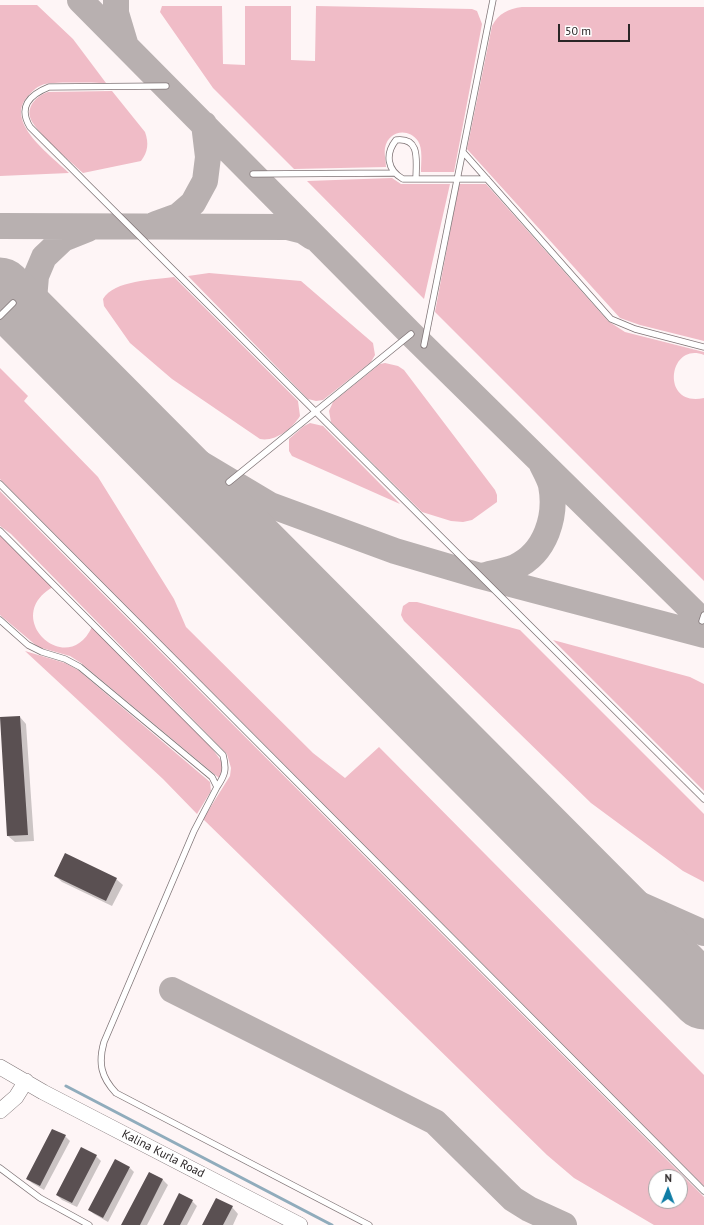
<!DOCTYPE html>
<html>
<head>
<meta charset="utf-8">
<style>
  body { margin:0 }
  #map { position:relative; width:704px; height:1225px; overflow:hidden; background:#fef5f6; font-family:"PT Sans",sans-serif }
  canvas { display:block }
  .north { position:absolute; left:648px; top:1169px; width:40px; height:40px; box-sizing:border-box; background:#fff; border:1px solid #aaa8a8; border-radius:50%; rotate:1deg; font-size:11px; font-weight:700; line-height:16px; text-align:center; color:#2a2526 }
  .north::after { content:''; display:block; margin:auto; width:14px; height:18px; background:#0e7ca5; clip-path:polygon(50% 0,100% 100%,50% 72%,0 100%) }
  .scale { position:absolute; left:558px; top:24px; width:72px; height:18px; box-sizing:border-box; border:2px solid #2a2526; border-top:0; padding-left:5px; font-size:12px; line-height:14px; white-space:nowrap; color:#2a2526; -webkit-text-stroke:3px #fff; paint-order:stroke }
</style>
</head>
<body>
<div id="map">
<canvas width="704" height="1225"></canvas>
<div class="north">N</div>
<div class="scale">50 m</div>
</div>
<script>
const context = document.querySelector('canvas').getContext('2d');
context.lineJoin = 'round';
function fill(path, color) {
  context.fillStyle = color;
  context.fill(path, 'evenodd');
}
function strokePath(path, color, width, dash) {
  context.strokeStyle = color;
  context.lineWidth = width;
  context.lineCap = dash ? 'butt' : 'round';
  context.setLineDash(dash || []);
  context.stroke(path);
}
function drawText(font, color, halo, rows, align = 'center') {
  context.font = font + ' "PT Sans",sans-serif';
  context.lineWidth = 4;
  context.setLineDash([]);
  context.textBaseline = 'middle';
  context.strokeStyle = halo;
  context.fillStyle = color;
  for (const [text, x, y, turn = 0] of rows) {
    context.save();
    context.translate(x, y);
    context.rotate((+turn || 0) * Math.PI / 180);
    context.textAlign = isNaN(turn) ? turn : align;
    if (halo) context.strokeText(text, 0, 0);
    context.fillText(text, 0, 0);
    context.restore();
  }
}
fill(new Path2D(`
  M0 5H37L73 39 106 83C94 83 50 81 42 85 36 87 32 92 28 96 3 122 52 156 69 173L0 176Z
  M162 6H222L223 64 245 65V6H291V60L315 61 316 6 472 9 477 11 482 24 454 172H421C421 162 423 149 418 141 408 127 388 131 385 148 384 154 386 161 386 167L294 169 213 88 160 12Z
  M522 7H704V341L640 325 620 318 467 149 492 26C499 13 508 9 522 7Z
  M112 91 145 132C149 143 148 152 141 161L83 173C71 162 33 130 30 117 27 105 38 95 48 92Z
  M392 178 401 184H450L424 299 307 181Z
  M459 184H486L608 321 625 332 704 352V355C668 341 660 408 704 398V581L435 312Z
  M209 273 301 281 373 343 375 355 371 362 323 400 316 401 308 399 188 276Z
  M174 277 298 401 300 416C292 429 275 442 260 439L172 379 130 343 104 306 103 299C114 280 154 280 174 277Z
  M385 363 398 366 404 370 495 490 497 495V502L472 520 463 522 451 521 422 512 331 422 329 411 333 402 380 364Z
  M0 368 28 396 24 401 98 477 174 599 186 627 313 753 345 778 379 747 704 1075V1186L0 479Z
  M310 423 323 426 400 504 292 456 289 451V439L304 426Z
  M0 491 704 1197V1225H654L574 1178 547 1155 203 819 230 776 231 768 227 754 11 534 0 526ZM656 1177H680V1201H656Z
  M0 535 53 587C0 617 67 680 92 627L211 747 222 762 223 774 219 778 81 663 70 656 38 647 0 615Z
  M409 602H417L520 630 704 814V882L683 871 591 803 404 621 401 615 403 606Z
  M553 640 690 677 704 684V791Z
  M25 651 65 663 78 670 210 782 211 791 197 814 163 779Z`), '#f0bcc7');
fill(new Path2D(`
  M20 717 26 724 34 841 15 842 8 836Z
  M55 876 116 879 123 885 112 906 62 882Z
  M65 1136 70 1141 44 1190 32 1183 27 1178Z
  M96 1156 101 1161 77 1207 62 1200 57 1195Z
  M130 1168 134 1172 108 1222 94 1214 89 1210Z
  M149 1173 163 1180 168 1185 147 1225H122Z
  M192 1201 197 1206 187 1225H164Z
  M232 1207 238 1214 233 1225H203Z`), '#0003');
strokePath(new Path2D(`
  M66 1086 332 1225`), '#90acbc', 3);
strokePath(new Path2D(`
  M80 0 411 334 704 622
  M116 0V13L125 43
  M156 224 178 216 193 203 205 181 208 157 204 124
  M0 226 287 227 303 231 312 237
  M43 332 34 299 36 276 44 257 63 239 88 229
  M107 398 198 462 270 505 395 551 480 576 704 635
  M482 576C493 573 505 571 515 567 546 553 557 516 551 485 549 478 545 471 542 465
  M589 882 704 933
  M172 990 435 1122 513 1199 529 1209 564 1225`), '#b8b0b0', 26);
strokePath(new Path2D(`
  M0 290 704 997`), '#b8b0b0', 65);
fill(new Path2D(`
  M20 716 28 835 7 836 0 717Z
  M65 853 117 878 106 901 54 876Z
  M52 1129 66 1135 40 1186 26 1179Z
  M81 1147 97 1155 72 1203 56 1195Z
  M115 1159 130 1167 103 1218 88 1210Z
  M149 1172 163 1179 140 1225H121Z
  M179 1193 193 1200 180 1225H163Z
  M216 1198 233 1206 223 1225H202Z`), '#5a5052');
const lane = new Path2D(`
  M166 86 49 87C29 95 18 107 30 127L704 799
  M463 152 611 319 635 329 704 347
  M253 174 394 173
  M416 179C416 161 421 137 396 140 385 154 387 170 403 179H487
  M0 316 13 303
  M424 345 493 0
  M229 482 411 334
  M0 484 704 1191
  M0 531 223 755C227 770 225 775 217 787
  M0 620 28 645 42 652 65 659 80 667 212 777 217 787 194 831 104 1042C98 1063 101 1077 116 1093L369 1225
  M702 621 704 615
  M0 1168 40 1198 89 1225`);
const secondary = new Path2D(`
  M0 1067 43 1092 300 1225
  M0 1111 16 1097 26 1081`);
strokePath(lane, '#7f7476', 7);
strokePath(secondary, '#7f7476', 16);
strokePath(lane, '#fff', 5.5);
strokePath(secondary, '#fff', 15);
drawText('12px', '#2a2526', '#fff', [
  ["Kalina Kurla Road",163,1154,27]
]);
</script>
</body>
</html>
